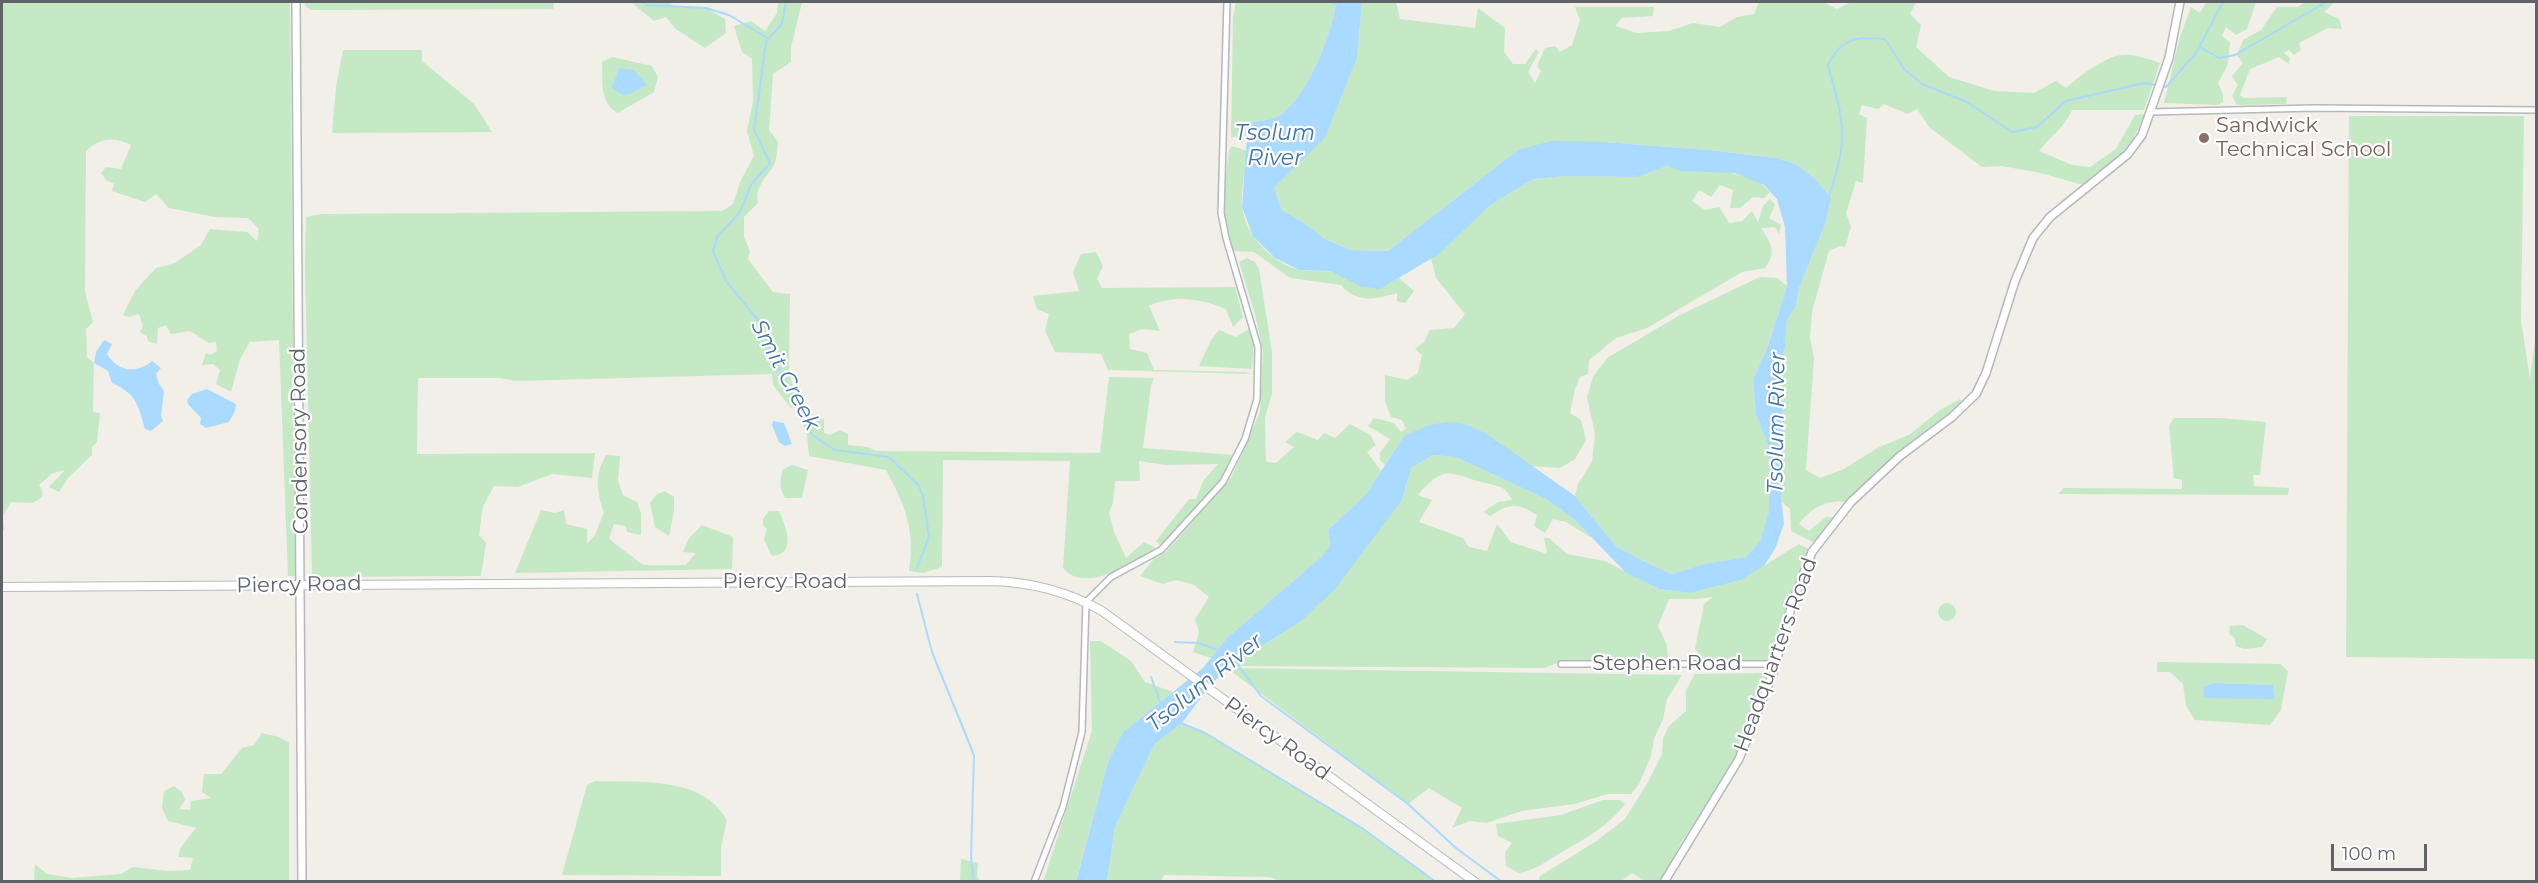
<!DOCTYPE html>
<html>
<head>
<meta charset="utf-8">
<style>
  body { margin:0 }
  #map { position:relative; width:2538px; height:883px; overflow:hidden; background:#f1efe8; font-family:Montserrat,sans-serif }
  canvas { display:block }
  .frame { position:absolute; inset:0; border:3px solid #5f6368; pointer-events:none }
  .scale { position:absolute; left:2331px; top:844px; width:96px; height:27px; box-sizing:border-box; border:3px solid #5f6368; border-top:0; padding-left:8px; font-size:18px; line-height:21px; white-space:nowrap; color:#5f6368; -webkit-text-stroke:4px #fff; paint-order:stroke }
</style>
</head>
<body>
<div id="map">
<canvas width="2538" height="883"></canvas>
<div class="frame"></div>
<div class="scale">100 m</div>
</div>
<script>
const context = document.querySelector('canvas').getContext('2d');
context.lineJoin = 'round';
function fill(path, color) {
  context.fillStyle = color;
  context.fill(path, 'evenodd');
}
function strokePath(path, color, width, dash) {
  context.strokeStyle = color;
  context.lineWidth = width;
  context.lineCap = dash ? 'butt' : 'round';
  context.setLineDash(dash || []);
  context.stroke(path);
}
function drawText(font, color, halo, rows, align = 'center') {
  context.font = font + ' Montserrat,sans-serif';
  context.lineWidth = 4.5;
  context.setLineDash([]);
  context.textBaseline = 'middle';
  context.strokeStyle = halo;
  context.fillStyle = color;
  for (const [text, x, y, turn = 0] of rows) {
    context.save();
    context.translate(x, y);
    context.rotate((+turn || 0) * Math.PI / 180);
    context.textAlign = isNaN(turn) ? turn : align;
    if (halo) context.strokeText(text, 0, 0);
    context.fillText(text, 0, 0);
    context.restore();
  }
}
fill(new Path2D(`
  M2 2H290L295 576H288L279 340 250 342 240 359 231 392 216 384 220 370 213 364 202 365 206 353 210 355 217 351 216 342 209 343 190 331 171 334 166 325 158 328 157 344 148 341 147 336 140 332 143 326 139 314 128 317 123 315 135 291 156 268 175 263 201 245 210 229 247 232 257 241 259 229 248 218 215 217 169 208 156 194 145 202 112 191 114 183 107 181 101 173 106 167 121 169 131 145C114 137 101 137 86 151L85 292 93 322 86 329 87 357 94 363 93 412 100 413 97 442 92 447V455L68 478 59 492 49 487 65 470 53 473 39 485 42 490V497L33 503 11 502 3 516 4 530 2 531Z
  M304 2H554L553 9 311 10 305 6Z
  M631 2H668L675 7 706 8 725 19 726 33 705 48 676 29 666 17 654 21Z
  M778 2H802L791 47V62L773 74 769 130 778 142C777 149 777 157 775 163 768 177 754 186 758 203L744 217V237L750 251 748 259 773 292 790 294 789 369 792 383 804 405 791 408 773 385 772 374 515 381 500 378H418L417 454 595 453 592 478 552 474 518 487 494 486 483 506 479 535 486 543 481 576 312 577 305 268 306 217 321 214 722 211 733 204 741 180 754 156 747 131 753 101 752 59 742 52 734 26 751 21 765 31 777 13Z
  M1236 2H1336C1333 33 1308 93 1283 113 1274 121 1260 121 1248 123L1247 137H1231L1233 16Z
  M1362 2H1396L1400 19 1475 28 1478 8 1505 28 1504 52 1513 64H1525L1536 49 1539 52 1528 72 1535 83 1541 71 1537 66 1545 48 1555 46 1560 52 1572 45 1580 20 1575 7H1654L1653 16 1622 18 1615 26 1637 33 1669 31 1693 23 1720 27 1737 17 1754 14 1759 2H1823L1837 9 1851 2H1916L1910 14 1921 25 1916 47 1949 77 1994 91 2034 93 2056 81 2066 88C2078 77 2106 56 2122 55 2135 54 2148 59 2160 63L2144 110H2072C2065 127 2050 137 2039 151L2072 165 2090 167 2116 149 2135 115 2145 114C2127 155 2118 159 2083 185L2041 173 2002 166 1982 167 1929 127 1917 109 1908 114 1884 104 1878 109 1862 105 1859 114 1867 118 1863 183 1856 181 1846 213 1851 227 1845 247 1840 246 1829 251 1812 312 1810 338 1814 358 1806 470 1820 478 1844 469 1879 447 1909 435 1940 410 1960 399 1962 403 1910 442 1846 502C1826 499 1811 508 1799 524L1809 531 1826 517H1833L1815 543 1791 531 1790 509 1782 502 1780 487 1783 403 1777 378 1785 347 1787 320 1796 306 1799 288 1825 224 1814 178 1796 164 1776 158 1709 150 1605 142 1518 150 1388 251 1352 250 1325 239 1303 222 1282 210 1274 188 1325 138 1357 58Z
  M2205 2H2256L2247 29 2236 35 2226 27 2222 36 2230 42 2228 64 2218 83 2223 94V102L2218 105 2164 103 2180 37 2191 7 2200 13 2206 3Z
  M2305 2H2335L2324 12 2339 19 2342 29 2328 28 2299 43 2301 50 2294 55 2289 50 2284 53 2290 58 2289 64 2279 57 2250 69 2240 95 2244 98 2287 97 2286 104 2237 105 2232 96 2238 85 2232 76 2243 63 2237 55 2243 40 2261 30 2277 7H2298Z
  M343 50H422V61L474 104 492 132 332 133 336 87Z
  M612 57 652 66 658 77 654 92 618 113C599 103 603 81 602 62Z
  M2349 116H2524L2521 320 2530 379 2536 333V659L2346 657Z
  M1232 146 1247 151C1246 168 1241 188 1242 206 1244 234 1273 264 1300 270 1311 272 1322 268 1332 272 1364 284 1364 298 1399 278L1414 291 1405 303 1397 301V293C1376 299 1357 304 1341 285L1290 278 1254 252 1233 251C1219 219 1225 185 1229 151Z
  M1667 166C1699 176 1745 163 1770 192L1764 198 1753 197 1740 208H1730L1733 190 1720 185 1711 197 1699 190 1692 201 1705 210 1719 207 1729 223 1742 221 1752 211 1758 222 1763 206 1770 199 1775 205 1769 218 1781 225 1779 234 1775 227 1761 228C1771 243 1777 252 1765 268L1742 272 1647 328 1616 338 1589 360 1588 374 1580 377 1575 389 1570 413 1581 420 1586 440 1575 459 1560 468 1531 466 1487 434 1404 436 1385 465 1380 460V453L1390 439 1368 426 1374 418 1394 423 1401 432 1406 429 1402 420 1391 417 1385 402V375L1407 380 1418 373 1422 355 1415 349 1424 342 1430 330 1454 328 1465 314 1436 278 1431 258 1489 206 1533 179 1566 176 1638 177Z
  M1096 252 1103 266 1097 279 1102 288 1235 287 1243 317 1233 327 1226 309C1203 299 1172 294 1149 306L1160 331 1142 329 1129 334 1130 349 1147 353 1154 370 1245 372 1252 374 1108 370 1101 354 1055 352 1045 331 1049 314 1037 309 1033 296 1079 291 1073 272 1081 254Z
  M1247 258 1255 262 1259 269 1272 352V394L1265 417 1266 462 1276 463 1294 447 1285 442 1297 432 1318 440 1324 433 1335 438 1350 424 1370 435 1376 445 1367 452 1381 471 1366 494 1328 530 1330 546 1321 557 1227 638 1211 658 1193 652 1199 632 1195 619 1209 597 1194 585 1176 580 1163 584 1140 576 1154 559 1166 552 1231 478 1260 412 1263 351 1255 314 1239 262Z
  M1760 277 1777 278 1787 286 1767 349 1753 379 1756 415 1769 447V511L1760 541 1746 557 1704 564 1672 574 1643 561 1616 546 1575 496 1578 484 1592 462 1595 434 1587 397 1593 377 1607 358 1680 315Z
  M1249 329 1254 342 1252 369 1199 366 1211 340 1219 330 1236 337Z
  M1109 377 1154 378 1151 386 1143 448 1234 455C1223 490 1187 520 1161 546L1156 541 1189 499H1196L1203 481 1218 464 1165 465 1139 461 1140 481H1115L1113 503 1109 512 1114 532 1126 558 1144 542 1156 548C1133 562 1086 595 1063 568L1070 461 943 460 942 567 923 573 909 571C915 529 906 507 886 470L809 456 807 435 797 412H808L824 419V433L830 435 840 430 848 434V445L868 447 876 451 1100 453Z
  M2174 418H2219L2266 422 2260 475H2253L2254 486 2289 488 2288 495 2058 494 2064 488 2182 489V480L2174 478 2169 426Z
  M606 455 620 456 618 481 623 495 637 502 641 513V535L627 532 626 526 614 524 609 539 643 565H686L696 553 683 552 689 538 702 525 733 537 732 569 515 573 541 510 555 513 564 510 566 524 587 529V544L595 535 604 512C596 492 595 474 606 455Z
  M1433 455 1456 457 1546 499 1575 520 1592 538 1566 522 1553 519 1545 533 1534 526 1537 515C1516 502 1511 503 1490 516L1483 512 1498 502 1512 500C1506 486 1498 486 1485 483 1451 475 1446 462 1418 495L1432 500 1419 522 1463 538 1469 547 1487 551 1497 524 1511 542 1547 554 1544 538H1549L1567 554 1605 561 1658 589 1691 593 1741 580 1799 544 1810 550 1790 597 1770 662H1705L1695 649 1704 604 1713 597 1697 599H1669L1658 626 1667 645 1668 659 1559 662 1545 668 1231 666 1300 622 1402 500 1411 468Z
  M792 465 808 470 802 498H785C779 487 780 480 783 469Z
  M665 491 674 497V511L669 536 655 527 650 503 657 494Z
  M769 511H779C786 527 797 554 772 556L764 540 767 529 763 525V519Z
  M1938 612a9 9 0 1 1 18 0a9 9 0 1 1-18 0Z
  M2243 625 2267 639 2262 647 2245 649 2236 646 2235 638 2229 634 2230 626Z
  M1090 641H1101L1131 661 1145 682 1173 692 1123 732 1108 762 1076 881 1043 882 1092 731Z
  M2157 662 2280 664 2288 671 2281 710 2270 725 2195 720 2186 706 2183 684 2170 672H2157ZM2215 683 2273 685 2275 698H2206L2204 686Z
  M1227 668 1682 675 1667 699 1663 719 1654 739 1651 756 1639 784 1631 794H1608L1574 804 1521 811 1487 823 1470 821 1452 828 1462 808 1429 788 1408 804Z
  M1766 673 1742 751 1681 843 1662 881H1644L1632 873 1621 881 1538 882 1540 876 1595 842 1625 819 1648 782 1662 754 1663 738 1669 726 1686 711V690L1695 674Z
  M1182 723 1207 734 1362 828 1436 881 1282 882 1270 877 1164 875 1161 881 1107 882 1115 827 1154 745Z
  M262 733 279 737 289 743V881H34L35 864 47 874 72 878 121 874 133 867 167 871 190 870 193 858 178 857 181 847 196 828 168 821 162 808 164 791 174 786 182 792 185 800 179 809 190 810 191 801 211 798 202 792 204 774H221L242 748 254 745Z
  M595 781C641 783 701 775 727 820L721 847V876L562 875 587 785Z
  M1603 800H1620L1625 804C1604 830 1585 838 1557 855 1543 863 1535 870 1519 873L1506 866 1505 852 1512 843 1498 836 1496 824 1561 815Z
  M961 859 978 863 977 877 980 881H960Z`), '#c5e8c5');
fill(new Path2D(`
  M1336 2H1362L1357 58 1325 138 1274 188 1282 210 1303 222 1325 239 1351 250 1388 251 1518 150 1551 141 1605 142 1709 150 1776 158 1796 164 1814 178 1831 198 1825 224 1799 288 1796 306 1787 320 1785 347 1777 378 1783 403 1780 487 1784 524 1775 549 1764 566 1741 580 1691 593 1659 589 1626 573 1575 520 1546 499 1456 457 1433 455 1411 468 1402 500 1335 589 1300 622 1227 668 1209 687 1182 723 1154 745 1115 827 1107 881 1076 882 1108 762 1123 732 1203 668 1227 638 1321 557 1330 546 1328 530 1366 494 1404 436 1429 425 1448 422 1465 424 1487 434 1575 496 1616 546 1643 561 1672 574 1704 564 1746 557 1760 541 1769 511V447L1756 415 1753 379 1767 349 1787 286 1785 227 1777 199 1764 185 1735 173 1681 171 1667 166 1638 177 1566 176 1533 179 1489 206 1439 254 1380 289 1362 287 1330 271 1299 270 1275 258 1253 236 1242 207 1248 123C1259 121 1273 121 1283 113 1308 93 1333 33 1336 2Z
  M619 68 634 70 647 85 625 96 612 88Z
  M104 340 112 344 107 354C118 372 137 374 152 361L161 368 156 374 159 384 164 391 161 416 163 421 151 431 145 429C138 405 137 394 112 383L108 371 94 363 96 352Z
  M207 389 236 404 235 411 229 422 206 428 200 424 201 418 188 404 187 400 192 394Z
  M773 421 784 423 792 444 785 446 779 442 772 425Z
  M2215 683 2273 685 2275 699 2205 698 2203 692 2204 686Z`), '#aadaff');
strokePath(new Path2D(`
  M642 2 647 5 706 8 729 15 769 39
  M786 2 782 24 766 42 754 130 770 163 751 185 740 212 717 237 713 251 726 281 758 320 773 358 812 435 835 450 889 457 919 486 923 496 929 536 917 568
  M1331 2 1336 5
  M2200 47 2219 58 2235 55 2326 2
  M1829 195C1850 138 1843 121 1828 65 1842 37 1856 37 1885 39L1904 69 1922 84 1967 102 2012 132 2037 127 2066 101 2144 83 2166 87 2196 53 2223 2
  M917 594 932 652 974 755 971 858 974 882
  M1175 642 1198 643 1218 650
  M1235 661 1261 696 1408 804 1456 848 1502 882
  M1151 677 1160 702
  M1179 722 1207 734 1362 828 1436 882`), '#aadaff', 2);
const minor = new Path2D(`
  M2151 112 2314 108 2536 110
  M1561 664H1773
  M1034 882 1063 807 1082 732 1086 602 1111 577 1161 550 1223 482 1245 439 1257 399 1258 347 1226 238 1221 213 1227 2`);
const tertiary = new Path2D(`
  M296 2 302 882
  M1664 882 1739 759 1773 673 1792 604 1812 552 1851 502 1900 456 1952 417 1976 394 1986 373 2015 281 2033 238 2050 217 2128 154 2142 135 2169 58 2180 2`);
const secondary = new Path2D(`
  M2 587 991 581C1031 582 1067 591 1102 611L1475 882`);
strokePath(minor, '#b5b8bc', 8);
strokePath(tertiary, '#b5b8bc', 10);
strokePath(secondary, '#b6babf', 10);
strokePath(minor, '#fff', 5);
strokePath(tertiary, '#fff', 7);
strokePath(secondary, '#fff', 8);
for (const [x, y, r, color] of [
  [2204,138,6,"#8d6e63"]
]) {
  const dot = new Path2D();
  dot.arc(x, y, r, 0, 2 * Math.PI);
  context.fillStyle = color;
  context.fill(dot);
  strokePath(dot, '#fff', 2);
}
drawText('21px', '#785e54', '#fff', [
  ["Sandwick",2216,126],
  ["Technical School",2216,150]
], 'left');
drawText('21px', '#5f6368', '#fff', [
  ["Condensory Road",300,441,-91],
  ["Piercy Road",785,582],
  ["Piercy Road",299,585,-1],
  ["Headquarters Road",1776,655,-70],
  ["Stephen Road",1667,664],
  ["Piercy Road",1277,739,36]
]);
drawText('italic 22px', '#4174aa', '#fff', [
  ["Tsolum",1275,134],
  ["River",1275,159],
  ["Smit Creek",785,375,62],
  ["Tsolum River",1777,423,-89],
  ["Tsolum River",1205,683,-39]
]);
</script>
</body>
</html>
